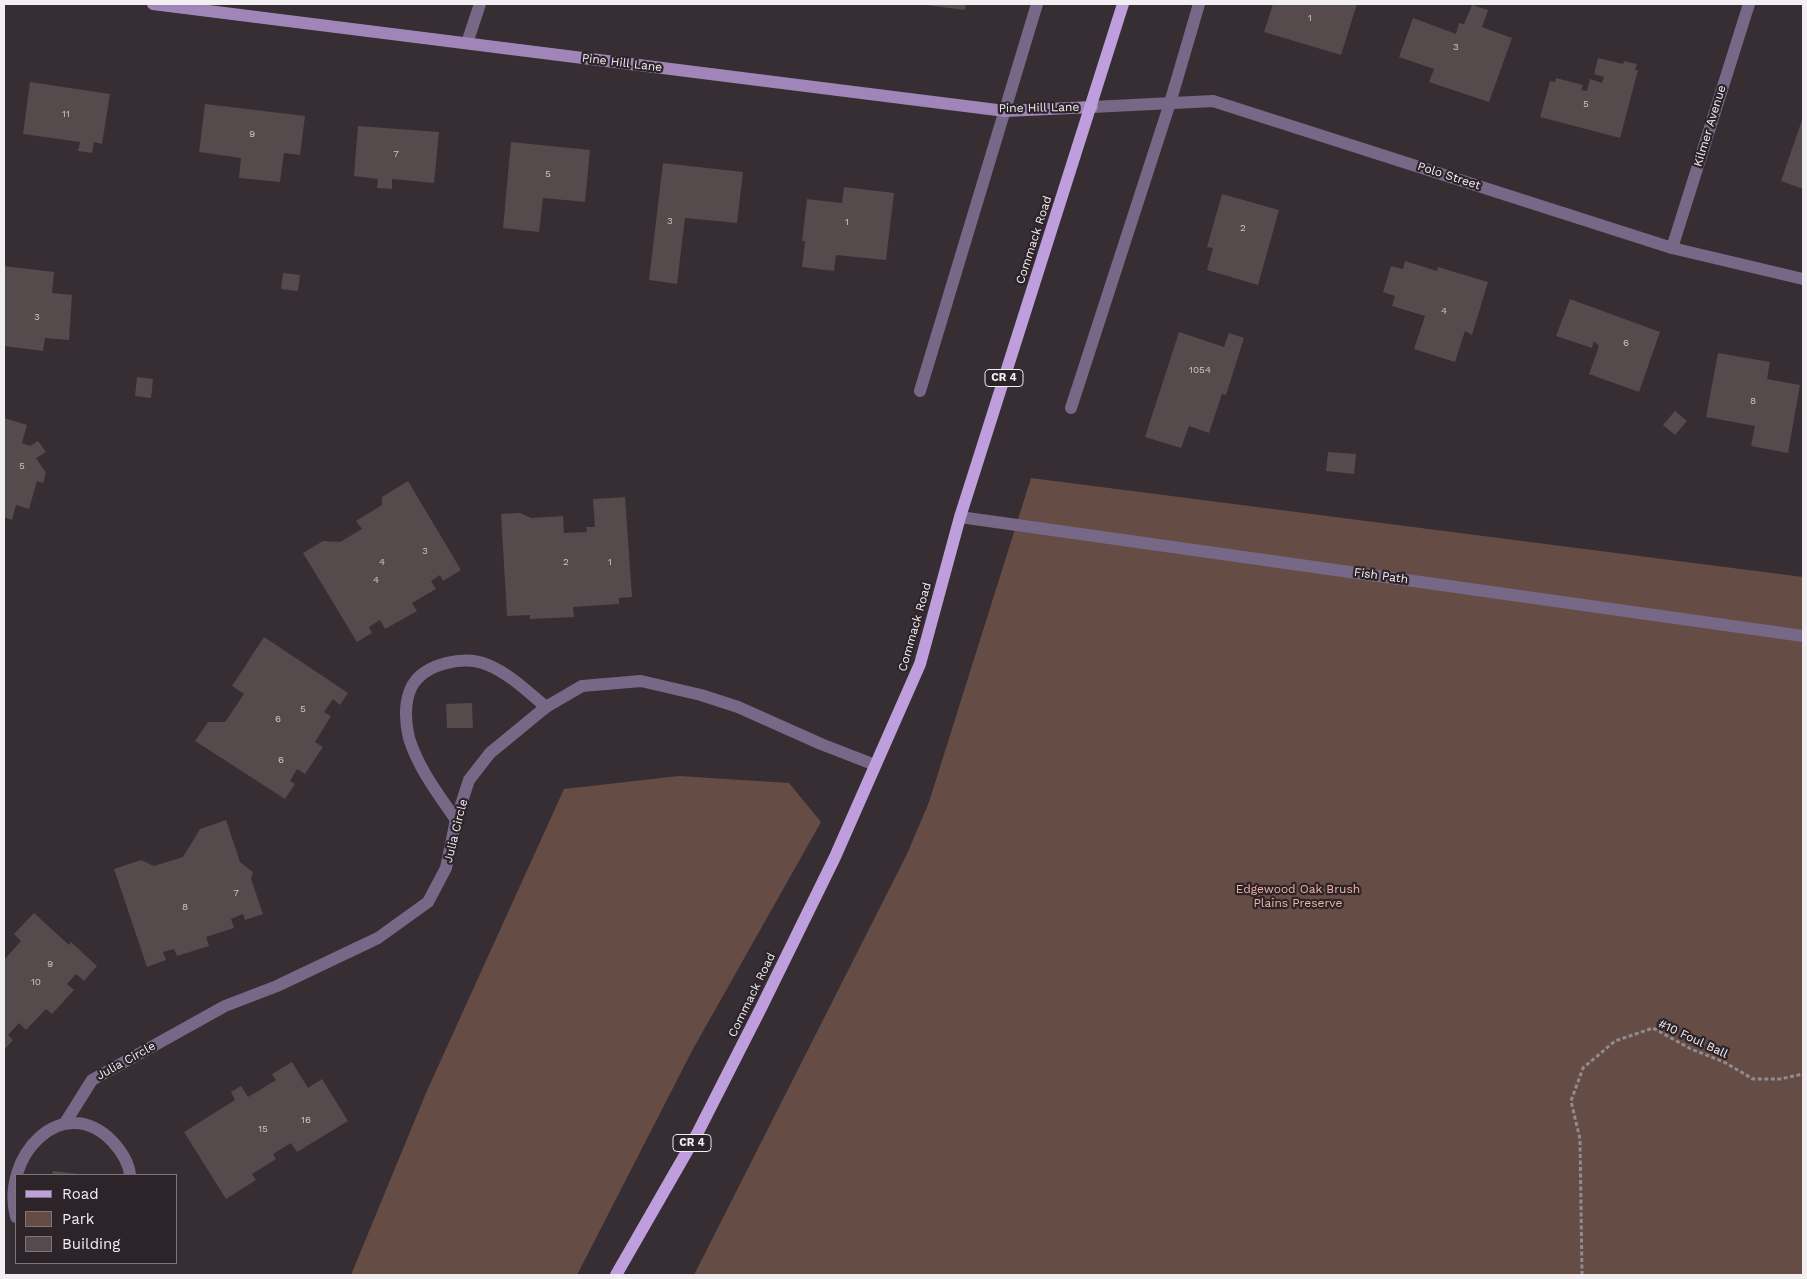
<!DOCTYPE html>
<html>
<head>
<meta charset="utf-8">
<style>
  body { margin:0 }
  #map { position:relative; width:1807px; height:1279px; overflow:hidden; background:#362e33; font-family:"Work Sans",sans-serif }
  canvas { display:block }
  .frame { position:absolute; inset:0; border:5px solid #f3eef1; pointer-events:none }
  .legend { position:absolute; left:15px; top:1174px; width:162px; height:90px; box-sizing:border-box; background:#2c2429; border:1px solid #7c7579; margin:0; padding:6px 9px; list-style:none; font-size:15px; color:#f3eef1 }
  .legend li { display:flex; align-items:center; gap:10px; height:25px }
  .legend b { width:25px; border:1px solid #7c7579 }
</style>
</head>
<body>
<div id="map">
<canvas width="1807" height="1279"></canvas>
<div class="frame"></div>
<ul class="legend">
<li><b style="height:6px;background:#bf9edd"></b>Road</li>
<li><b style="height:14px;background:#654c45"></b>Park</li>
<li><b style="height:14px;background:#554a4c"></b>Building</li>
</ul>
</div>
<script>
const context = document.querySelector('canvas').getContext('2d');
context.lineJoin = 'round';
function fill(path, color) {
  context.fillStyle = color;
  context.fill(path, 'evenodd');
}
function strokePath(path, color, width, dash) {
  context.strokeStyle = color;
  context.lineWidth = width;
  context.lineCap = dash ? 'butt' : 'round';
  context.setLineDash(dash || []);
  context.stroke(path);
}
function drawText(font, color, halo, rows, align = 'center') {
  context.font = font + ' "Work Sans",sans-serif';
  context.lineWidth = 4.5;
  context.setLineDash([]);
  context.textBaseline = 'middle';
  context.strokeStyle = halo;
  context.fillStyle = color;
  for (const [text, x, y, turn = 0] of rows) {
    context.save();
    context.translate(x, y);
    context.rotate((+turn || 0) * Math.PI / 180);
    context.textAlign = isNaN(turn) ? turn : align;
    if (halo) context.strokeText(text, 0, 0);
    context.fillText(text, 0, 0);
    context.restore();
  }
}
fill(new Path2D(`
  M1031 478 1803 577V1275H694L907 854 929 802Z
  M679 776 789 783 821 822 693 1049 577 1275H351L426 1093 564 789Z`), '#654c45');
fill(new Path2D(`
  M918 4H966L965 10Z
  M1273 4H1357L1341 55 1264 32Z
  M1472 5 1488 10 1482 27 1512 38 1489 102 1429 82 1434 69 1399 57 1413 18 1456 34 1459 23 1464 24Z
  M1598 58 1623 64 1624 61 1637 64 1635 70H1638L1620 138 1540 117 1550 81 1555 82 1556 78 1583 85 1581 90 1587 91 1590 79 1602 83 1604 77 1594 74Z
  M30 82 110 94 102 144 94 142 92 153 78 151 80 142 23 134Z
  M205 104 305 116 300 155 284 153 280 182 239 178 241 158 199 152Z
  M1803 117V189L1781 181Z
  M358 126 439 132 434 183 392 179V189L377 188 378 179 354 176Z
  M511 142 590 150 585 202 543 198 539 232 503 228Z
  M663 163 743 172 737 223 685 218 677 284 649 280Z
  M844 187 894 193 886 260 836 255 834 271 802 267 805 241H802L807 199 842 203Z
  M1222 194 1279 210 1258 285 1207 270 1213 248 1207 247Z
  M1405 261 1437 271 1438 267 1488 282 1472 335 1465 331 1455 362 1414 349 1425 316 1392 306 1395 296 1383 292 1391 266 1403 269Z
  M4 266 54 272 52 293 72 295 69 340 45 338 43 351 4 346Z
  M283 273 300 275 298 291 281 289Z
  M1570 299 1660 332 1639 392 1589 374 1599 346 1594 341 1592 348 1556 336Z
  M1179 332 1224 347 1229 333 1244 338 1226 395 1222 394 1209 433 1189 426 1181 448 1145 437Z
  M1718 353 1770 362 1767 379 1800 385 1788 453 1751 446 1755 426 1706 417Z
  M137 377 153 379 151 398 135 396Z
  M1675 411 1687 421 1675 435 1663 425Z
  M4 418 27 425 22 443 30 446 38 441 46 452 36 458 46 473 43 483 37 481 29 509 16 505 12 520 4 517Z
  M1328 452 1356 454 1354 474 1326 471Z
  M408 481 461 570 443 581 440 575 431 581 436 589 412 603 417 611 385 629 380 620 369 627 372 633 357 642 303 553 323 541 340 542 362 529 356 521 382 505V497Z
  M625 497 632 597 619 598V604L573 607 574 617 530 619V615L507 616 501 514 520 513 531 518 563 516 564 533 587 532 586 527H595L593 499Z
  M264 637 348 693 340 705 333 699 324 712 331 716 315 742 323 747 305 774 297 769 290 781 295 784 285 799 195 741 208 722H225L244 694 232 686Z
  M472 703 473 728H447L446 704Z
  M226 820 240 862 253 872 251 879 263 914 245 920 243 914 231 919 234 928 206 937 209 946 177 956 174 949 163 952 166 960 147 967 114 869 141 860 154 866 183 857 200 829Z
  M34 913 69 945 71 942 97 966 84 981 76 974 67 984 74 990 52 1014 46 1009 26 1030 19 1023 8 1035 13 1040 4 1050V960L21 941 14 934Z
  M292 1062 308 1088 322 1079 348 1121 297 1152 291 1143 273 1154 276 1159 252 1174 256 1180 226 1199 184 1132 235 1100 231 1092 241 1086 248 1097 276 1080 272 1074Z
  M53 1171 79 1174 78 1175H52Z`), '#554a4c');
strokePath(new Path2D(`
  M1582 1275 1580 1139 1571 1101 1583 1068 1615 1041 1653 1028 1691 1049 1724 1062 1753 1079H1780L1803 1074`), '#918a8e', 3, [4, 2.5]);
strokePath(new Path2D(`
  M920 391 1037 4
  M1071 408 1170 103 1199 4
  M456 820C439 795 418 768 409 738 405 722 404 701 412 686 425 663 465 655 488 665 510 674 528 692 546 707`), '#786887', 12);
strokePath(new Path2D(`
  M467 43 480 4
  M1092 107 1213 101 1672 248 1803 279
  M1672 248 1749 4
  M960 517 1803 636
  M65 1123 92 1080 225 1006 277 986 378 938 428 902 446 868 456 820 469 780 490 753 546 707 582 686 641 681 701 695 738 707 821 744 875 765
  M16 1217C0 1158 62 1089 113 1142 121 1151 129 1163 130 1175`), '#786887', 12);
strokePath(new Path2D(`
  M153 4 1005 111 1092 107`), '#a086b8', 12);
strokePath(new Path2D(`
  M616 1275 697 1134 761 1008 835 857 920 664 960 517 1123 4`), '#bf9edd', 12);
drawText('10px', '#ccc5c8', null, [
  ["1",1310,18],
  ["3",1456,47],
  ["5",1586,104],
  ["11",66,114],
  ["9",252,134],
  ["7",396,154],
  ["5",548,174],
  ["3",670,221],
  ["1",847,222],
  ["2",1243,228],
  ["4",1444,311],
  ["3",37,317],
  ["6",1626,343],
  ["1054",1200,370],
  ["8",1753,401],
  ["5",22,466],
  ["3",425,551],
  ["4",382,562],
  ["2",566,562],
  ["1",610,562],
  ["4",376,580],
  ["5",303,709],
  ["6",278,719],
  ["6",281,760],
  ["7",236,893],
  ["8",185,907],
  ["9",50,964],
  ["10",36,982],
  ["16",306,1120],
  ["15",263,1129]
]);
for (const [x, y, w] of [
  [1004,378,38],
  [692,1143,38]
]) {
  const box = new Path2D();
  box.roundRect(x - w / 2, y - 8.5, w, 17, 4);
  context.fillStyle = '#2c2429';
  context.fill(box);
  strokePath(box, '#f3eef1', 1);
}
drawText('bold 11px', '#f3eef1', null, [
  ["CR 4",1004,378],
  ["CR 4",692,1143]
]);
drawText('12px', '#f3eef1', '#2c2429', [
  ["Pine Hill Lane",622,63,7],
  ["Pine Hill Lane",1039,108,-1],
  ["Kilmer Avenue",1710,126,-73],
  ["Polo Street",1449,176,18],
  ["Commack Road",1034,240,-72],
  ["Fish Path",1381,576,8],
  ["Commack Road",915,627,-74],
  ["Julia Circle",456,831,-76],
  ["Commack Road",752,995,-64],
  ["#10 Foul Ball",1693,1039,25],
  ["Julia Circle",126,1061,-29]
]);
drawText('12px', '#f5b29f', '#2c2429', [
  ["Edgewood Oak Brush",1298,889],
  ["Plains Preserve",1298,903]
]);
</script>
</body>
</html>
